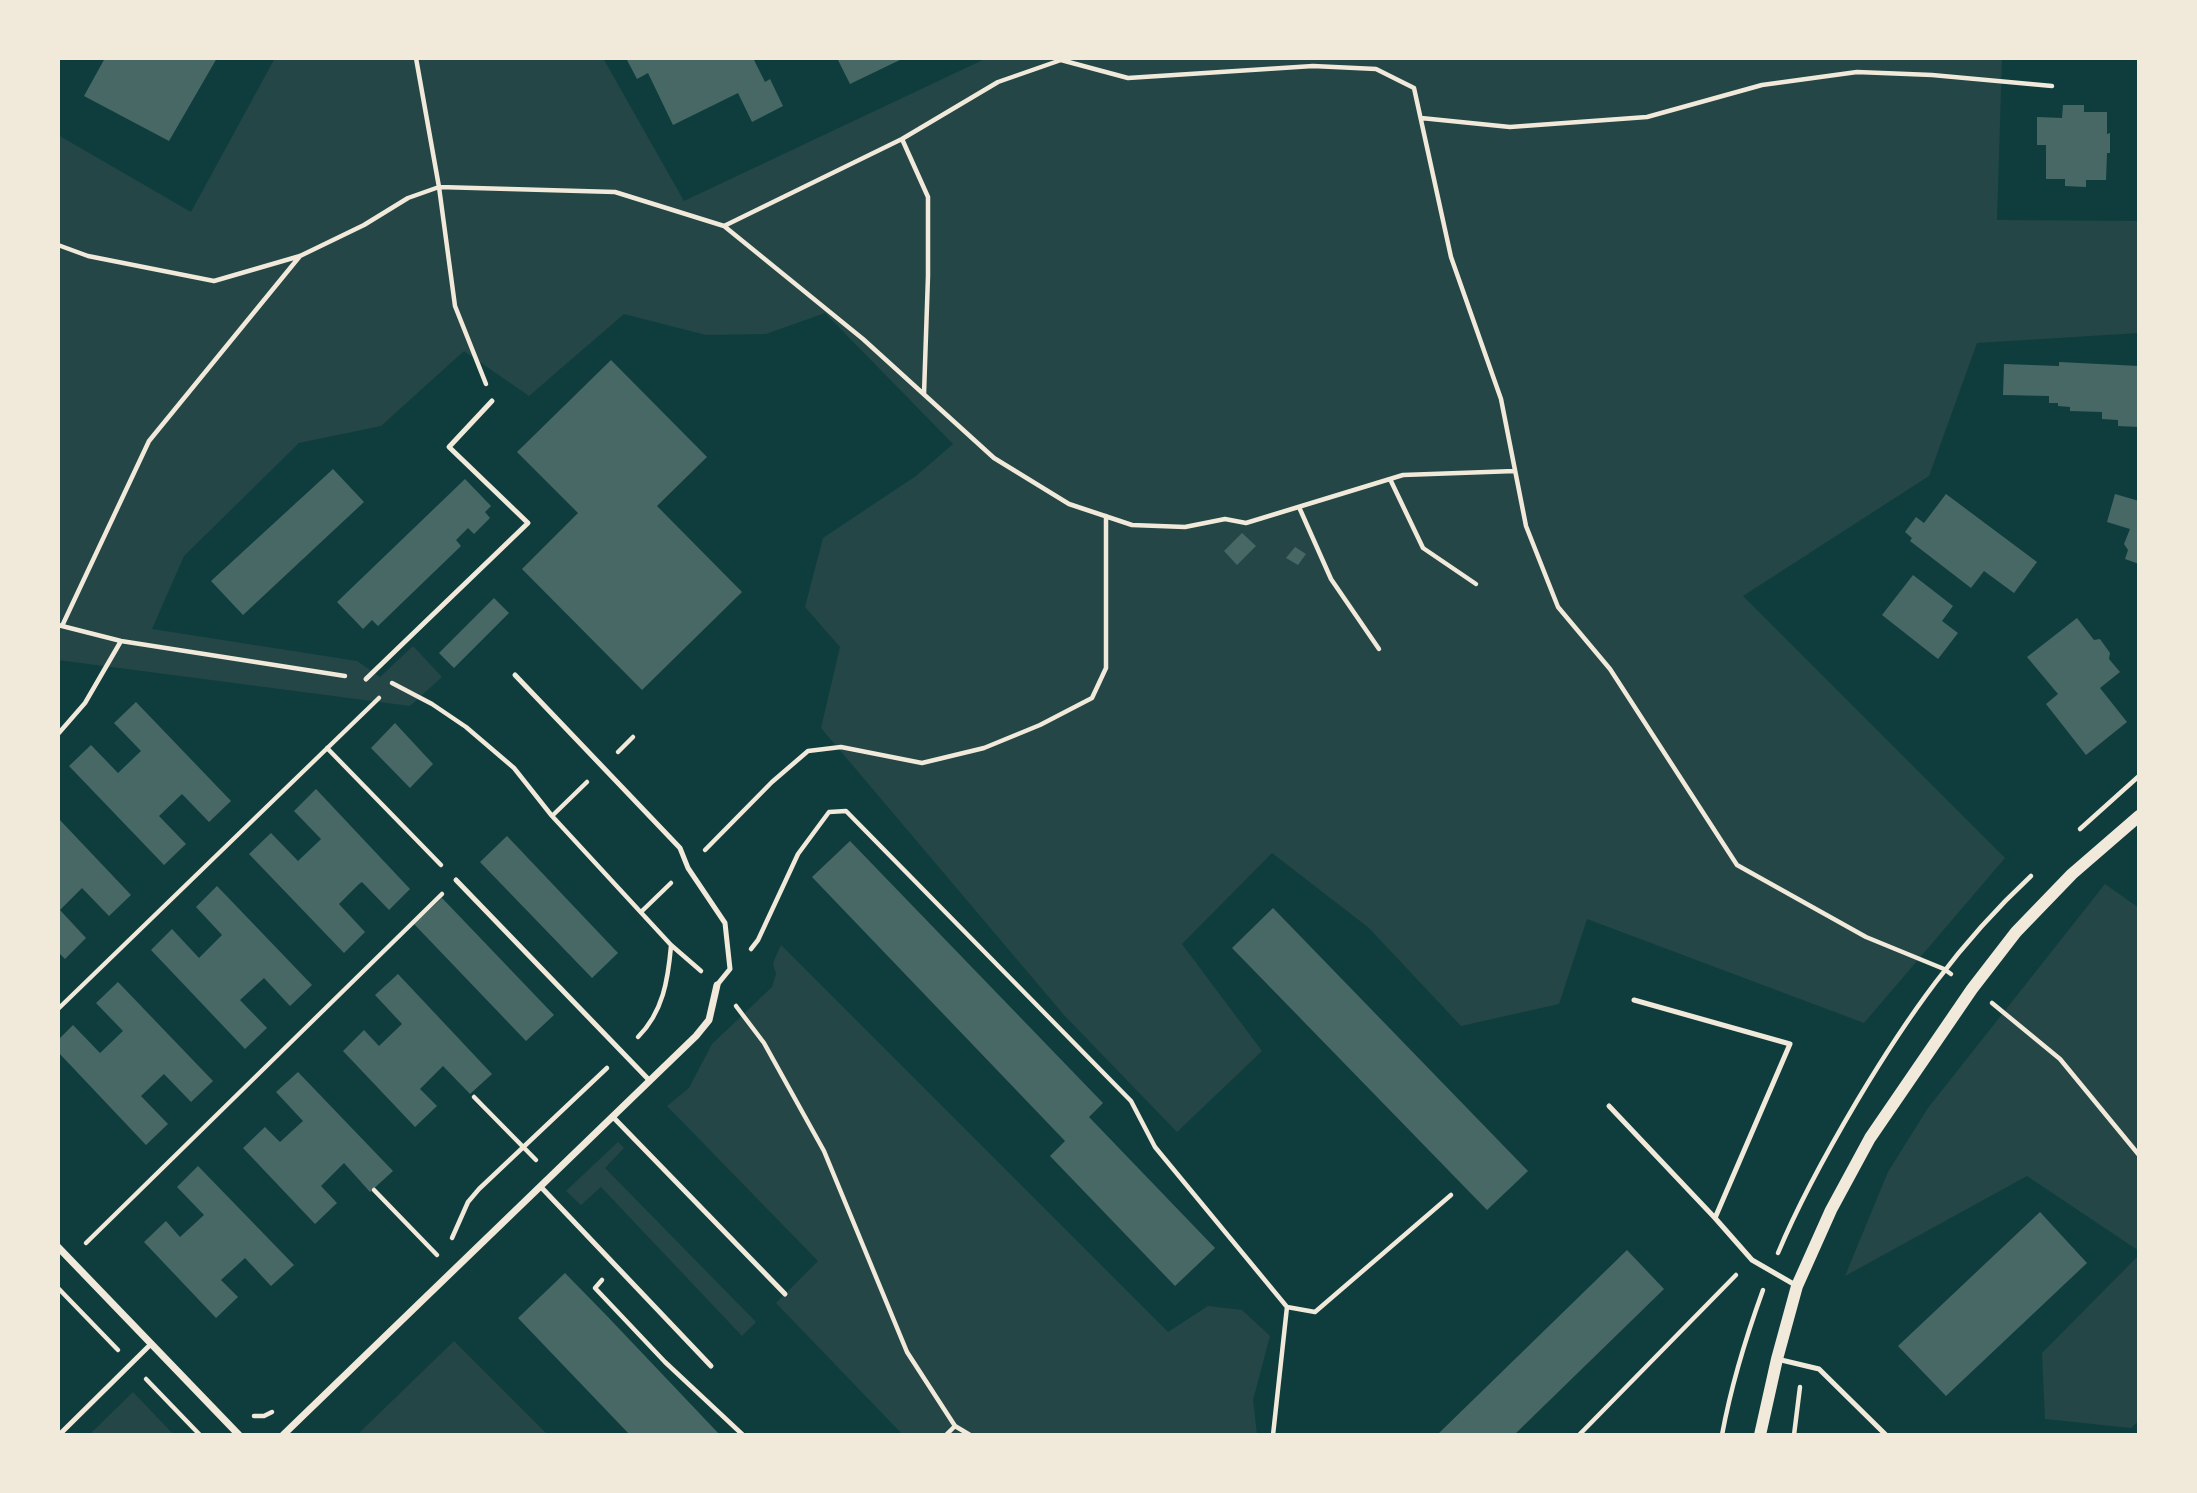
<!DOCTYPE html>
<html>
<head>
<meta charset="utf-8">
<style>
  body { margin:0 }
  #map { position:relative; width:2197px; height:1493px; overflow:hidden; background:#0f3d3e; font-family:"Nunito Sans",sans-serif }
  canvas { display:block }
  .frame { position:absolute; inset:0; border:60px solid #f1e9da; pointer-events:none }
</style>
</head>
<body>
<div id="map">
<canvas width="2197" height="1493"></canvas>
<div class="frame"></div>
</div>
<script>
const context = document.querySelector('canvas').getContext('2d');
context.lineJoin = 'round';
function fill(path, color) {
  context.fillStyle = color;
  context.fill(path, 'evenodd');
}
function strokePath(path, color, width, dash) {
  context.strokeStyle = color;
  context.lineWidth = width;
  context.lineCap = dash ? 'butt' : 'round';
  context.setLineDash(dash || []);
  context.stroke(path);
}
fill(new Path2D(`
  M275 58H603L684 201 987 58H2002L1997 220 2139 221V333L1977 343 1929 476 1743 596 2005 858 1864 1023 1587 919 1559 1004 1461 1026 1369 928 1272 853 1182 944 1262 1051 1177 1132 1064 1015 821 728 840 647 805 607 823 538 916 476 953 444 825 313 766 334 706 335 624 314 529 396 464 351 381 426 299 443 184 556 152 629 357 661 380 677 413 646 442 677 410 706 58 660V135L191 212Z
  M2105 884 2139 908V1251L2027 1176 1845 1276 1888 1172 1928 1108Z
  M781 945 1168 1332 1208 1306 1242 1310 1270 1336 1253 1400 1257 1435H903L776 1303 818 1261 667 1106 689 1088 712 1044 772 987 776 974 773 963Z
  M618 1142 624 1148 605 1168 756 1322 742 1336 601 1187 581 1205 566 1191Z
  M2139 1255V1421L2131 1428 2045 1419 2042 1353Z
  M454 1341 548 1435H357Z
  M133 1392 174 1435H89Z`), '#244646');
fill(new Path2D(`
  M105 58H152L156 60 158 58H217L169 141 84 96Z
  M626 58H753L765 82 770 79 783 106 752 122 738 93 673 125 648 73 637 79Z
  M837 58H904L850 84Z
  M2063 105H2084V112H2107V134L2110 133V153H2107L2106 180H2086V187L2065 186V179H2046V145H2037V117L2062 118Z
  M611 360 707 457 657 506 742 592 642 690 522 569 578 513 517 452Z
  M2059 362 2139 366V427L2118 426V420L2102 419V412L2070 411V407L2058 406V403H2049V396L2003 395 2004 364 2059 366Z
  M333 469 364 502 243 615 211 581Z
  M465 479 491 506 485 512 490 518 474 534 468 528 456 540 461 546 378 626 372 620 363 629 337 602Z
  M1946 494 2037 562 2014 593 1984 571 1971 588 1910 541 1912 538 1905 532 1916 517 1924 523Z
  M2115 494 2139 501V564L2125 559 2128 550 2124 544 2130 529 2107 522Z
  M1242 533 1256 546 1237 565 1224 551Z
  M1295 547 1306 554 1298 565 1286 558Z
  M1913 575 1953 606 1942 621 1958 633 1938 659 1882 615Z
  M494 598 509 613 454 668 439 653Z
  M2077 618 2094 640 2100 639 2110 653 2109 659 2120 672 2100 688 2127 722 2086 755 2046 704 2058 694 2027 657Z
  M136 702 231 801 209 822 182 794 159 816 186 844 164 865 69 766 91 745 118 773 141 751 114 723Z
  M395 723 433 764 410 788 371 748Z
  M316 789 410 889 389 910 362 882 359 884 339 904 365 932 344 953 249 854 271 833 298 861 318 842 321 839 294 811Z
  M58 818 131 895 109 916 82 888 60 910 86 938 65 959 58 952Z
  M507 836 618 953 592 978 480 862Z
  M850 841 1103 1103 1089 1117 1215 1248 1175 1286 1050 1156 1065 1141 812 877Z
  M217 886 312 985 290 1006 264 978 240 1000 267 1028 245 1049 151 950 172 929 199 958 222 935 196 907Z
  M442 898 554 1015 526 1041 414 924Z
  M1273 908 1528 1171 1487 1210 1232 948Z
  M398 974 492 1074 470 1094 443 1066 420 1089 437 1106 415 1127 343 1051 364 1030 379 1046 402 1024 375 995Z
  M118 982 213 1081 191 1102 164 1074 141 1096 168 1124 146 1145 58 1052V1040L73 1025 100 1053 123 1031 96 1003Z
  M298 1072 393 1171 370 1192 344 1163 321 1186 337 1203 315 1224 243 1148 265 1127 280 1142 303 1121 276 1092Z
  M198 1166 294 1265 271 1286 245 1258 221 1280 238 1297 216 1318 144 1242 166 1221 180 1237 204 1215 177 1187Z
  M2040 1212 2087 1263 1946 1396 1898 1346Z
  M1627 1250 1664 1289 1514 1435H1437Z
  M565 1273 607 1316 720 1435H630L518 1318Z`), '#486865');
strokePath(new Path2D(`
  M416 58 439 187 455 306 486 384
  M1421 118 1510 127 1647 117 1762 85 1857 72 1932 75 2052 86
  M902 139 928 197V276L924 394
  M724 226 902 139 998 82 1061 60 1128 78 1313 66 1376 69 1414 88 1451 257 1501 399 1526 526 1558 607 1610 669 1737 865 1866 937 1944 969 1951 974
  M58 245 88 256 214 281 300 256 364 225 408 198 439 187 615 192 724 226 863 339 994 458 1069 504 1132 525 1185 527 1225 519 1246 523 1403 475 1515 471
  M1390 479 1423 548 1476 584
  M1299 507 1331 579 1379 649
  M58 625 121 641 345 676
  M62 626 149 441 300 256
  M392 683 432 704 466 727 514 768 552 816 671 945 701 971
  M58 734 85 703 121 641
  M327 748 441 865
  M618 752 633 737
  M552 816 587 782
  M2080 829 2139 776
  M705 850 772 782 808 751 841 747 922 763 984 748 1040 725 1092 698 1106 668V516
  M642 911 671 883
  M751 949 758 940 798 854 829 812 846 811 1131 1101 1155 1147 1287 1307
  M1992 1003 2060 1059 2139 1155
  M736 1006 764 1043 824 1151 907 1352 955 1426 970 1435
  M58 1009 379 698
  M638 1037C663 1012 668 980 671 946
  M474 1097 536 1160
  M374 1190 437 1255
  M452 1238 468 1202 479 1189 607 1068
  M86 1243 442 894
  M1778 1253C1800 1200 1828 1150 1857 1101 1907 1017 1959 943 2031 876
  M602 1280 595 1288 665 1362 743 1435
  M58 1288 118 1350
  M146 1379 200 1435
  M254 1416H264L272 1412
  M946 1435 955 1426
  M1273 1435 1287 1307 1315 1312 1451 1195
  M1579 1435 1736 1275
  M1722 1435C1731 1386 1746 1337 1763 1290
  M1794 1435 1800 1387`), '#f1e9da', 4.5);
strokePath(new Path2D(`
  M515 675 680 848 688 868 725 923 730 969 717 985
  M366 679 528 523 449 447 492 401
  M456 880 650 1081
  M1634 1000 1790 1044 1715 1218
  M1609 1106 1715 1218 1752 1260 1797 1286
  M613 1117 785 1294
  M540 1186 711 1366
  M1777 1359 1819 1369 1886 1435
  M59 1435 151 1344`), '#f1e9da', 5);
strokePath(new Path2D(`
  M58 1247 239 1435
  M283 1435 696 1036 709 1020 717 985`), '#f1e9da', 7);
strokePath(new Path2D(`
  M1760 1435 1777 1359 1797 1286 1831 1210 1870 1138 1972 989 2016 932 2072 874 2139 816`), '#f1e9da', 12);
</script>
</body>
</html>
